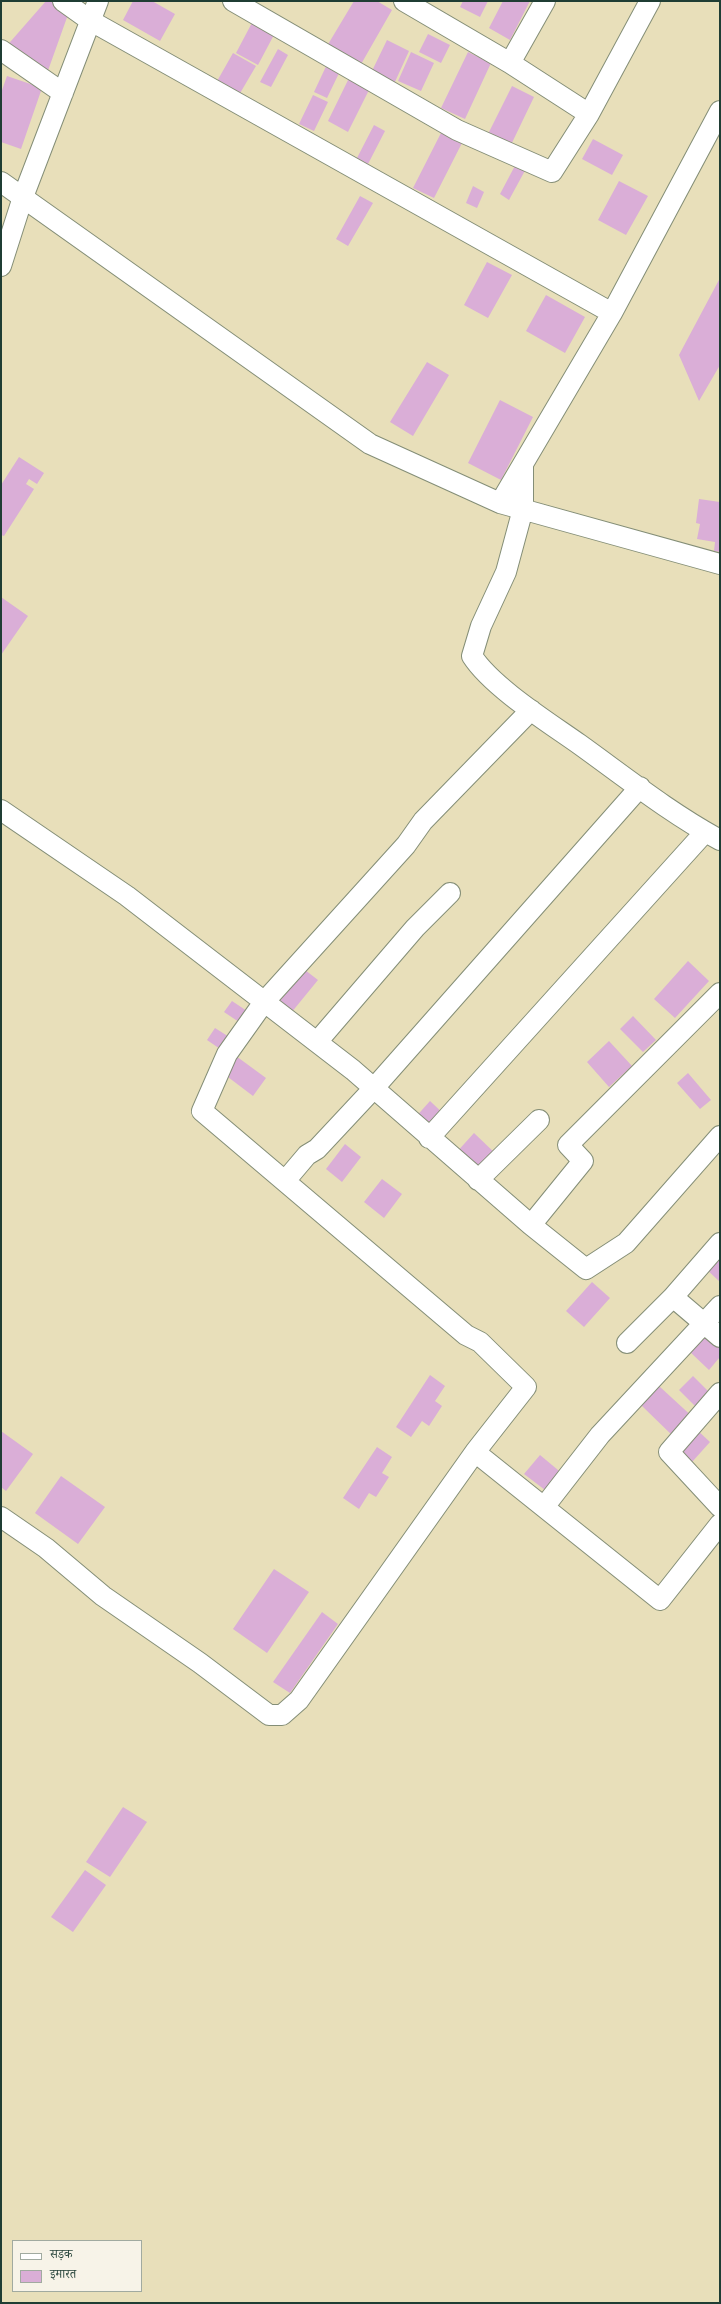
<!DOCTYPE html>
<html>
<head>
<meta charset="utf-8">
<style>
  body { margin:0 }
  #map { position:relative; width:721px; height:2304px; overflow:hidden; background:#e8dfba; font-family:"Libre Caslon Text","Noto Serif Devanagari",serif }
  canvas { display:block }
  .frame { position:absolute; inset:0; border:2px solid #1f3d34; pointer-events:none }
  .legend { position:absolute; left:12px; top:2240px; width:130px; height:52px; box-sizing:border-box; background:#f7f3e8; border:1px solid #a1aaa0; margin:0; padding:5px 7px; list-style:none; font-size:12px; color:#1f3d34 }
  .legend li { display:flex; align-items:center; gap:8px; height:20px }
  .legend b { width:20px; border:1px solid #a1aaa0 }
</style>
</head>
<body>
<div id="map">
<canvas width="721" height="2304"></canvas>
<div class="frame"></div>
<ul class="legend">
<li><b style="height:5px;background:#fff"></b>सड़क</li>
<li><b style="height:11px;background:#daaed7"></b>इमारत</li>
</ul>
</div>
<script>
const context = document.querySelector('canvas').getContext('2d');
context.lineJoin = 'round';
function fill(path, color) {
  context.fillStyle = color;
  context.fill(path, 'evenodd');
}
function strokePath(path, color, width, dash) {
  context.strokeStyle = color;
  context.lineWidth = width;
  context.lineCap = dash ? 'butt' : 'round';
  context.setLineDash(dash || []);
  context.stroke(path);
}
fill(new Path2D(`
  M46 1H59L70 9 45 79 4 49Z
  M133 1H152L175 14 160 41 123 20Z
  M354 1H377L392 10 360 66 327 46Z
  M463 1H488L480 17 460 7Z
  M503 1H530L510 40 489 28Z
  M254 19 276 31 258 65 236 53Z
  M428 34 450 45 441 63 419 52Z
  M387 40 409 51 394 84 371 73Z
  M278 49 288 55 271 87 260 82Z
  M411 52 434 63 421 91 398 81Z
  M468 52 491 63 465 119 441 108Z
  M233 53 256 66 239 95 216 83Z
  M329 60 342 67 327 98 314 92Z
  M7 76 42 88 21 149 1 142V93Z
  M350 76 371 86 348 132 328 121Z
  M512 86 534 97 509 149 486 138Z
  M313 95 328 102 314 131 299 124Z
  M374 125 385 131 368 164 357 158Z
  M442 131 463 141 434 198 413 188Z
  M593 139 623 155 612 175 582 159Z
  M518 160 528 165 509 200 500 194Z
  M619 181 648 196 626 235 598 220Z
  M473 186 484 192 477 208 466 203Z
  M360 196 373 203 348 246 336 239Z
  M487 262 512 275 488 318 464 305Z
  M720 278V365L699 401 679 355Z
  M546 295 585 317 565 353 526 331Z
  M427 362 449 375 413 436 390 422Z
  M500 400 533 417 501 480 468 463Z
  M19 457 44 473 37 484 29 479 26 484 34 489 4 536 1 535V485Z
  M699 499 720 502V552L714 551 715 542 697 539 700 524 696 523Z
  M1 597 28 616 1 655Z
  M688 961 709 981 675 1018 654 999Z
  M305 970 318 980 291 1013 279 1002Z
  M232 1001 250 1013 242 1024 224 1012Z
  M633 1016 656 1040 643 1052 620 1029Z
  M215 1028 234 1040 226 1053 207 1040Z
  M609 1041 632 1066 609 1087 587 1062Z
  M236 1056 266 1078 253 1096 224 1074Z
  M688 1073 711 1100 700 1109 677 1083Z
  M430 1101 447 1117 430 1135 413 1120Z
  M474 1133 497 1155 479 1175 455 1154Z
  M345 1144 361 1157 342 1182 326 1169Z
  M382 1179 402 1194 384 1218 364 1202Z
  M720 1251V1282L705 1268Z
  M592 1282 610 1298 584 1327 566 1311Z
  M706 1332 720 1345V1357L709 1370 689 1351Z
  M430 1375 445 1386 435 1401 442 1406 429 1426 422 1421 411 1437 396 1427Z
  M693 1376 713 1396 699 1410 679 1390Z
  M659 1386 696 1420 677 1440 641 1405Z
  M696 1429 710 1442 692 1462 678 1449Z
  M1 1431 33 1454 6 1491 1 1487Z
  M377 1447 392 1457 382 1473 389 1477 376 1497 369 1493 359 1509 343 1498Z
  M540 1455 564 1475 549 1493 524 1474Z
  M61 1476 105 1507 78 1544 35 1513Z
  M274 1569 309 1592 267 1653 233 1629Z
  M322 1612 338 1624 290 1693 273 1682Z
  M123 1807 147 1822 110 1877 86 1862Z
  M85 1870 106 1885 73 1932 51 1917Z`), '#daaed7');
const minor = new Path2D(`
  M63 1 91 21 612 313
  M233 1 457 130 552 172 589 114
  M404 1 510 63
  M545 1 510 63 589 114 650 1
  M1 50 63 93
  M1 182 370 444 500 503 720 564
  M1 266 23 197 98 1
  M523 465V509L506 572 481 626 472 656C492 687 548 722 579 744 625 777 670 813 720 840
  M500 503 612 313 720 111
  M1 810 127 896 353 1070 531 1225 583 1161 568 1145 720 993
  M317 1042 415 928 450 893
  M429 1138 705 832
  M478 1180 539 1120
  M285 1181 307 1155 317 1149 374 1088 640 787
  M531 1225 586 1269 626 1243 720 1136
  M673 1297 720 1337
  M627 1343 673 1297 720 1243
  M720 1393 669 1452 720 1507
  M475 1452 660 1600 720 1524
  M544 1507 600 1435 720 1306
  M1 1517 46 1548 103 1596 200 1663 269 1715H282L299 1700 475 1452 526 1387 480 1342 466 1335 202 1111 227 1054 264 1002 406 845 423 821 531 710`);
strokePath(minor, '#848e77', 22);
strokePath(minor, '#fff', 20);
</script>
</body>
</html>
